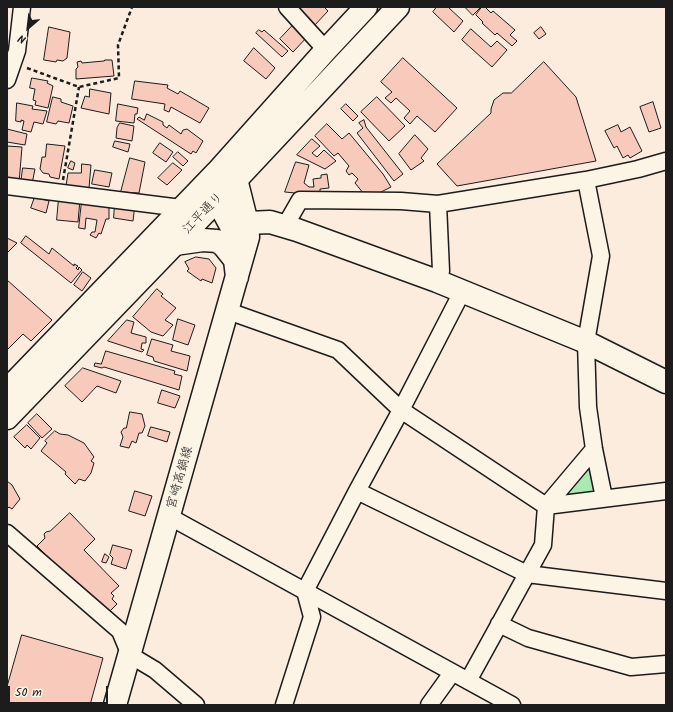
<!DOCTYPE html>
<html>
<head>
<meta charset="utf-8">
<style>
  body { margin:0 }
  #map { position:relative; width:673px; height:712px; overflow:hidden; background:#fbecdd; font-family:Kalam,sans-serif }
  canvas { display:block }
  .frame { position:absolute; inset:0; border:8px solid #1c1c1c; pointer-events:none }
  .north { position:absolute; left:8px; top:8px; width:40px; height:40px; -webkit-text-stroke:3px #fcf5e5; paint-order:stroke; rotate:208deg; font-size:11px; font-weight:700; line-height:16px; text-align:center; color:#1c1c1c }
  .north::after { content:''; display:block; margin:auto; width:14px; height:18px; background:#1c1c1c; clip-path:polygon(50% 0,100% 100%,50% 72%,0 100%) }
  .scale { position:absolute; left:8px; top:686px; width:100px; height:18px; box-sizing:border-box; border:2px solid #1c1c1c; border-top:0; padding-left:5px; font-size:12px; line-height:14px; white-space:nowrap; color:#1c1c1c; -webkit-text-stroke:3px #fcf5e5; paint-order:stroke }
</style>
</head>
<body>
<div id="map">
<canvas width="673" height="712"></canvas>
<div class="frame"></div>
<div class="north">N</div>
<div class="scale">50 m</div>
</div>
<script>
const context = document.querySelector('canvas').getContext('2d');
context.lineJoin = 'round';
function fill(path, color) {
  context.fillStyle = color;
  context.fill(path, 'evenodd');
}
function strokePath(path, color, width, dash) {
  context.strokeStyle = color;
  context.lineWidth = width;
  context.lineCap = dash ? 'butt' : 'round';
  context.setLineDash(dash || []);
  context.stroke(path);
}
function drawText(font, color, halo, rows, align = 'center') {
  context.font = font + ' Kalam,"Klee One",sans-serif';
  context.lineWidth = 3;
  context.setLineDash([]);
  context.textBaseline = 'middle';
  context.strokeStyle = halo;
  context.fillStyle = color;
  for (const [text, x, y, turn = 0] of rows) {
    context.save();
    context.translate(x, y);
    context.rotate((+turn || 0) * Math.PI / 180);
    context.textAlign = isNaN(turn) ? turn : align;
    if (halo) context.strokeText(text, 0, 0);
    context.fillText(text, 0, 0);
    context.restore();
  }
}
fill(new Path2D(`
  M591 458 598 495 556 501Z`), '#a9e9b2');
const building = new Path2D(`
  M295 7H324L328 11 313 27Z
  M437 7H448L463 21 454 32 433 12Z
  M465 7H481L473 15Z
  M482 7H485L491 13 493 11 515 30 510 35 517 41 512 46 497 33 495 35 482 23 483 22 476 15Z
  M295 23 308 36 293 52 280 39Z
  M49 27 70 32 67 58 63 61 57 60 56 62 44 60Z
  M541 27 546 34 539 39 534 33Z
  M471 29 491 47 497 41 507 50 492 67 462 40Z
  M259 30 262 32 264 30 288 51 282 57 256 33Z
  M254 48 275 68 266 79 244 61Z
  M403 58 457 108 435 132 417 116 410 124 404 118 410 111 396 98 391 103 385 98 392 92 381 82Z
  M105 60H112L114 76 76 79V69L78 67 77 62 81 61 82 63 104 61Z
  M544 62 576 97 596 161 457 186 437 164 491 113V109L494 100 503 93H511Z
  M32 78 48 81 47 83 53 86 48 108 35 105 36 101 33 100 35 89 30 88Z
  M135 81 168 85 167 88 178 94 180 91 209 108 200 123 171 107 169 112 164 110 165 104 132 99Z
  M90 89 111 93 109 114 81 108 85 96 89 97Z
  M53 97 61 99V102L73 106 69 123 58 121 56 124 47 122Z
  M377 97 405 126 389 141 361 112Z
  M653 102 661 128 649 132 640 107Z
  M17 103 33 106 32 109 47 111 43 124 34 122 31 132 22 130 24 121 21 120V122L16 121Z
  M118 104 138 108 137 114H135L134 123 116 121Z
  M346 104 358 116 353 121 341 109Z
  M147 114 163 122V125L167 128 169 125 181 134 183 130 187 129 203 141 196 153 193 151 191 154 137 119 139 117 144 120Z
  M364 120 366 127 403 174 394 181 357 133 363 128 359 123Z
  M120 123 134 126 132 141 116 138 117 128Z
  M327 124 342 139 349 133 383 174 391 187 379 193 364 194 355 183 358 179 352 173 349 175 346 171 349 166 338 153 334 156 315 136Z
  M618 125 621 132 630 127 642 151 630 158 628 155 623 158 617 146 614 148 605 131Z
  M7 129 27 134 25 145 7 142Z
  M415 135 428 149 421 158 424 161 411 170 399 154Z
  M312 139 320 146 312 153 317 157 324 150 336 161 325 169 297 155Z
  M115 141 130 144 128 152 113 147Z
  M160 143 173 152 166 162 153 153Z
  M47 144 65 146 59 179 50 177 49 174 43 173 40 169 42 157H45Z
  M7 146 22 147 19 183 7 182Z
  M178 152 188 161 183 166 173 157Z
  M130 158 145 162 139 193 121 192Z
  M71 161 75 163 73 170 68 168Z
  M296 162 309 165 304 183 309 187H314L313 179 321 178V175L327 174 329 188 320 189V194H305L285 192Z
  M173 163 182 170 167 185 158 178Z
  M82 164 91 165 89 188 66 186 68 173H81Z
  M23 168 35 169 32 184 21 183Z
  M95 170 112 173 109 187 92 184Z
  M35 197 49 201 46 213 31 208Z
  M59 198 80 199 78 222 57 220Z
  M82 201 109 203V219H106L101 234 99 233 96 238 90 235 92 232H95L97 220 86 218 85 229 79 228Z
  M115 203 135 204 133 221 114 218Z
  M26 236 49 254 52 248 74 266V264L78 266 76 268 78 270 79 267 82 270 71 283 21 243Z
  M7 238 17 243 7 253Z
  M196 257 209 259 216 268 212 283 202 279 201 281 187 271 189 269 185 262Z
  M83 272 91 278 82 291 74 285Z
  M7 280 52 320 31 341 23 334 7 350Z
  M157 289 163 294 161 296 176 308 165 320 173 325 163 336 151 332 133 317Z
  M178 319 195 325 188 345 173 340Z
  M127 320 134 322 131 333 146 337V343H142L141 349 144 350 142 352 108 341Z
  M152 339 173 345 171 351 190 356 187 371 154 361 153 357 147 355Z
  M106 351 175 371 174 374 182 376 179 390 104 367 102 368 94 366 95 363 101 364Z
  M83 368 121 381 116 393 97 386 82 402 65 386Z
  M162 390 180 396 175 408 158 403Z
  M130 412 142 414 145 426 142 433H139L136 443 132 441 129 448 120 446 123 437 121 432 124 428H126Z
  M37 414 52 429 42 438 28 423Z
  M27 425 40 438 31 449 27 445 25 448 14 437Z
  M151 427 170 432 167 442 148 436Z
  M55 431 60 434 68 435 84 443 94 457 91 461 94 463 91 473 85 481 79 479 75 484 65 474 66 472 41 451 47 443 45 441Z
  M7 481 12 485 20 499 12 509 9 507 7 509Z
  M135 491 152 496 145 516 129 511Z
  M70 513 95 539 84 550 119 586 111 593 114 596 112 599 117 604 108 613 102 612 37 546 45 538 44 534 46 532 50 531Z
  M113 545 132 550 126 569 111 564 113 558 110 555Z
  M105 554 109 557 106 563 102 562Z
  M22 635 103 658 90 705H7V687Z`);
fill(building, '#f8cabc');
strokePath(building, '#1c1c1c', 1);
const street = new Path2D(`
  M287 7 326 50
  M7 80 17 51 22 7
  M586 180 601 256 586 342 588 407 594 449 604 498
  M7 186 181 208
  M285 226 300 200 401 201 438 204 586 180 638 169 666 161
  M437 281 441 271 438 204
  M228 311 338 350 401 410 546 506 666 491
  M357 491 527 574 666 591
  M170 517 512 705
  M7 533 120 631 130 655 155 670 196 705
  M499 624 528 638 631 667 666 664
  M468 681 543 545 546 506 594 449
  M284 705 312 617 305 591 357 491 401 410 462 292
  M429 705 452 673`);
const secondary = new Path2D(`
  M247 223 270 222 297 230 437 281 586 342 666 382`);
const primary = new Path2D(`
  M217 182V200L244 250
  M175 244 203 240 217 241 223 245 235 260 237 277
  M115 705 248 237 247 223 236 179`);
const highway = new Path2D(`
  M7 390 217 172 326 50 366 7
  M7 418 217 200 398 7`);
strokePath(street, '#1c1c1c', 19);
strokePath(secondary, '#1c1c1c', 25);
strokePath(primary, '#1c1c1c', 25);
strokePath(highway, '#1c1c1c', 25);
strokePath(new Path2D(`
  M27 68 79 87 119 78 118 45 132 7
  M63 180 79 87`), '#1c1c1c', 2.5, [4, 3]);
strokePath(street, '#fcf5e5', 16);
strokePath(secondary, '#fcf5e5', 22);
strokePath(primary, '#fcf5e5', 22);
strokePath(highway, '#fcf5e5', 22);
drawText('13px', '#1c1c1c', '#fcf5e5', [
  ["江平通り",204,214,-46],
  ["宮崎高鍋線",181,478,-74]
]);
</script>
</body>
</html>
